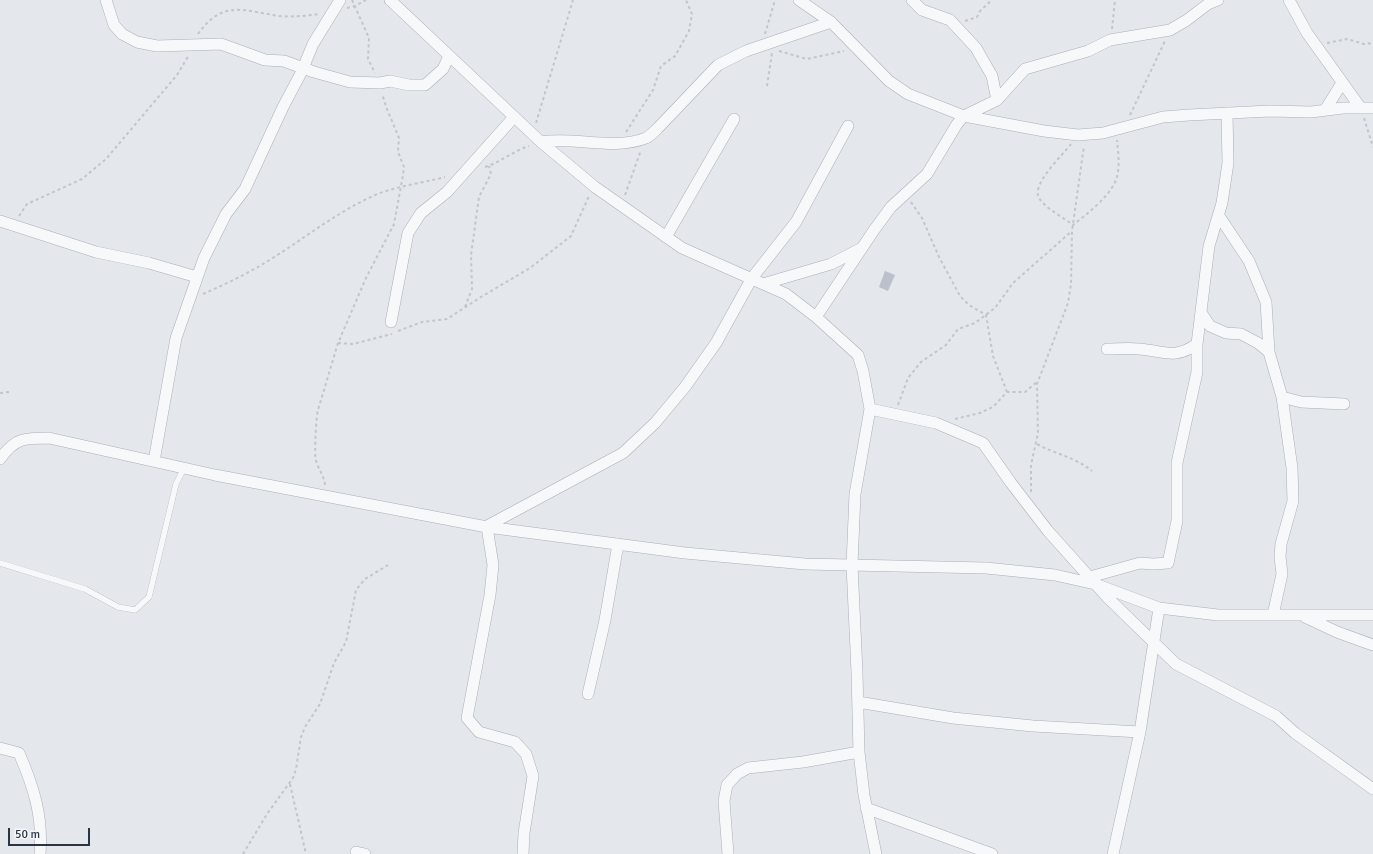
<!DOCTYPE html>
<html>
<head>
<meta charset="utf-8">
<style>
  body { margin:0 }
  #map { position:relative; width:1373px; height:854px; overflow:hidden; background:#e4e7ec; font-family:Signika,sans-serif }
  canvas { display:block }
  .scale { position:absolute; left:8px; top:828px; width:82px; height:18px; box-sizing:border-box; border:2px solid #2b3445; border-top:0; padding-left:5px; font-size:12px; line-height:14px; white-space:nowrap; color:#2b3445; -webkit-text-stroke:3px #f4f6f9; paint-order:stroke }
</style>
</head>
<body>
<div id="map">
<canvas width="1373" height="854"></canvas>
<div class="scale">50 m</div>
</div>
<script>
const context = document.querySelector('canvas').getContext('2d');
context.lineJoin = 'round';
function fill(path, color) {
  context.fillStyle = color;
  context.fill(path, 'evenodd');
}
function strokePath(path, color, width, dash) {
  context.strokeStyle = color;
  context.lineWidth = width;
  context.lineCap = dash ? 'butt' : 'round';
  context.setLineDash(dash || []);
  context.stroke(path);
}
fill(new Path2D(`
  M885 271 895 275 888 291 879 287Z`), '#bbc0ca');
const service = new Path2D(`
  M0 563 85 589 118 607 135 610 149 597 176 484 184 468`);
const minor = new Path2D(`
  M106 0 114 25 122 34 137 42 157 46 221 44 265 60 284 61 314 72 350 82 380 83 390 81 409 85H425L443 69 449 56
  M390 0 541 142 595 187 682 248 786 294 816 317 858 355 863 371 870 409 855 494 852 565 857 672 859 752 864 795 876 854
  M799 0 831 22 889 81 908 94 964 116 1044 131 1078 135 1103 133 1163 117 1189 115 1270 111 1311 112 1343 108H1373
  M912 0 922 10 950 20 976 48 992 76 997 100
  M1289 0 1307 33 1360 107
  M1325 110 1342 83
  M541 142C575 136 613 151 646 138 650 136 655 131 658 128L718 65 746 51 831 22
  M1219 216 1249 261 1266 302 1269 352
  M0 221 96 252 149 263 197 277
  M666 237 734 119
  M763 284 831 264 860 249
  M1202 314 1210 326 1226 333 1241 334 1258 343 1269 352 1282 397 1292 468 1293 501 1281 544 1280 557 1282 574 1273 615
  M816 317 874 230 891 207 927 174 957 124 964 116 997 100 1025 69 1088 51 1110 40 1170 30 1187 20 1208 4 1218 0
  M391 322 408 233 421 213 447 192 514 117
  M1107 349C1118 349 1129 348 1139 349 1164 351 1174 360 1197 344
  M1282 397 1301 402 1344 404
  M870 409 936 423 983 443 1011 483 1048 531 1108 598 1176 664 1276 716 1295 733 1373 789
  M0 459C15 438 24 438 49 438L215 475 487 527 685 553 805 564 986 568 1055 575 1095 584 1159 608 1218 615H1373
  M154 461 176 338 204 258 226 214 245 189 283 107 301 73 313 44 340 0
  M487 526 623 453 655 423 685 387 716 343 752 278 796 222 848 126
  M487 527 493 565 490 595 467 718 479 732 515 742 526 754 533 776 524 833 523 854
  M1090 577 1140 563 1153 564 1168 563 1177 521V463L1197 372V344L1209 246 1222 203 1228 163 1227 113
  M1305 617 1337 632 1373 645
  M588 694 605 620 618 544
  M858 702 953 718 1033 726 1140 732
  M0 748 19 753C34 788 43 816 40 854
  M866 808 992 854
  M356 852 365 854
  M728 854 724 801 727 785 737 774 748 768 803 762 859 752
  M1113 854 1140 732 1159 608`);
strokePath(service, '#a9aeb7', 6);
strokePath(minor, '#a9aeb7', 12);
strokePath(new Path2D(`
  M352 0 369 38 368 59 375 73
  M347 8 355 6 366 0
  M965 21 977 17 980 11 992 0
  M1112 29 1115 0
  M198 34C222 0 242 10 279 16 293 17 306 16 319 14
  M765 34 775 0
  M1327 43 1347 39 1364 44 1373 43
  M779 51 807 59 844 51
  M767 86 772 53
  M1130 115 1165 41
  M1364 118 1373 147
  M536 123 573 0
  M626 132 653 90 661 66 675 56 689 31 692 14 686 0
  M1071 144C1063 155 1031 184 1039 198 1046 209 1063 217 1073 225 1087 214 1112 195 1117 177 1120 165 1118 152 1117 140
  M485 167C501 162 513 151 529 146
  M625 195 641 150
  M911 202 922 218 939 257 960 296 969 305 986 315 993 356 1007 392
  M19 216 27 204 82 179 106 159 177 75 189 55
  M203 294C226 284 249 273 271 259 305 238 337 212 375 195 397 186 422 183 445 177
  M465 307 472 289 471 255 479 197 491 174 489 166
  M398 331 422 322 447 319 481 297 530 268 571 236 589 196
  M338 343 353 344 392 334
  M0 393 9 392
  M898 405 908 378 921 362 946 345 958 329 975 323 995 308 1013 283 1072 231
  M955 419 980 413 993 407 1007 392H1025L1038 381
  M1037 444C1057 455 1073 456 1092 471
  M325 485C324 476 319 470 316 461 314 456 316 417 318 410L338 343 366 278 394 224 403 175 404 167 398 152 399 138 387 109 382 94
  M1031 492V465L1038 433 1037 384 1068 303 1071 284 1072 231 1084 146
  M290 784 306 854
  M243 854 267 814 293 778 296 769 301 737 305 727 320 704 334 663 346 642 356 590 365 579 388 565`), '#c2c5cb', 2, [3, 3]);
strokePath(service, '#f7f8fa', 5.5);
strokePath(minor, '#f7f8fa', 11);
</script>
</body>
</html>
